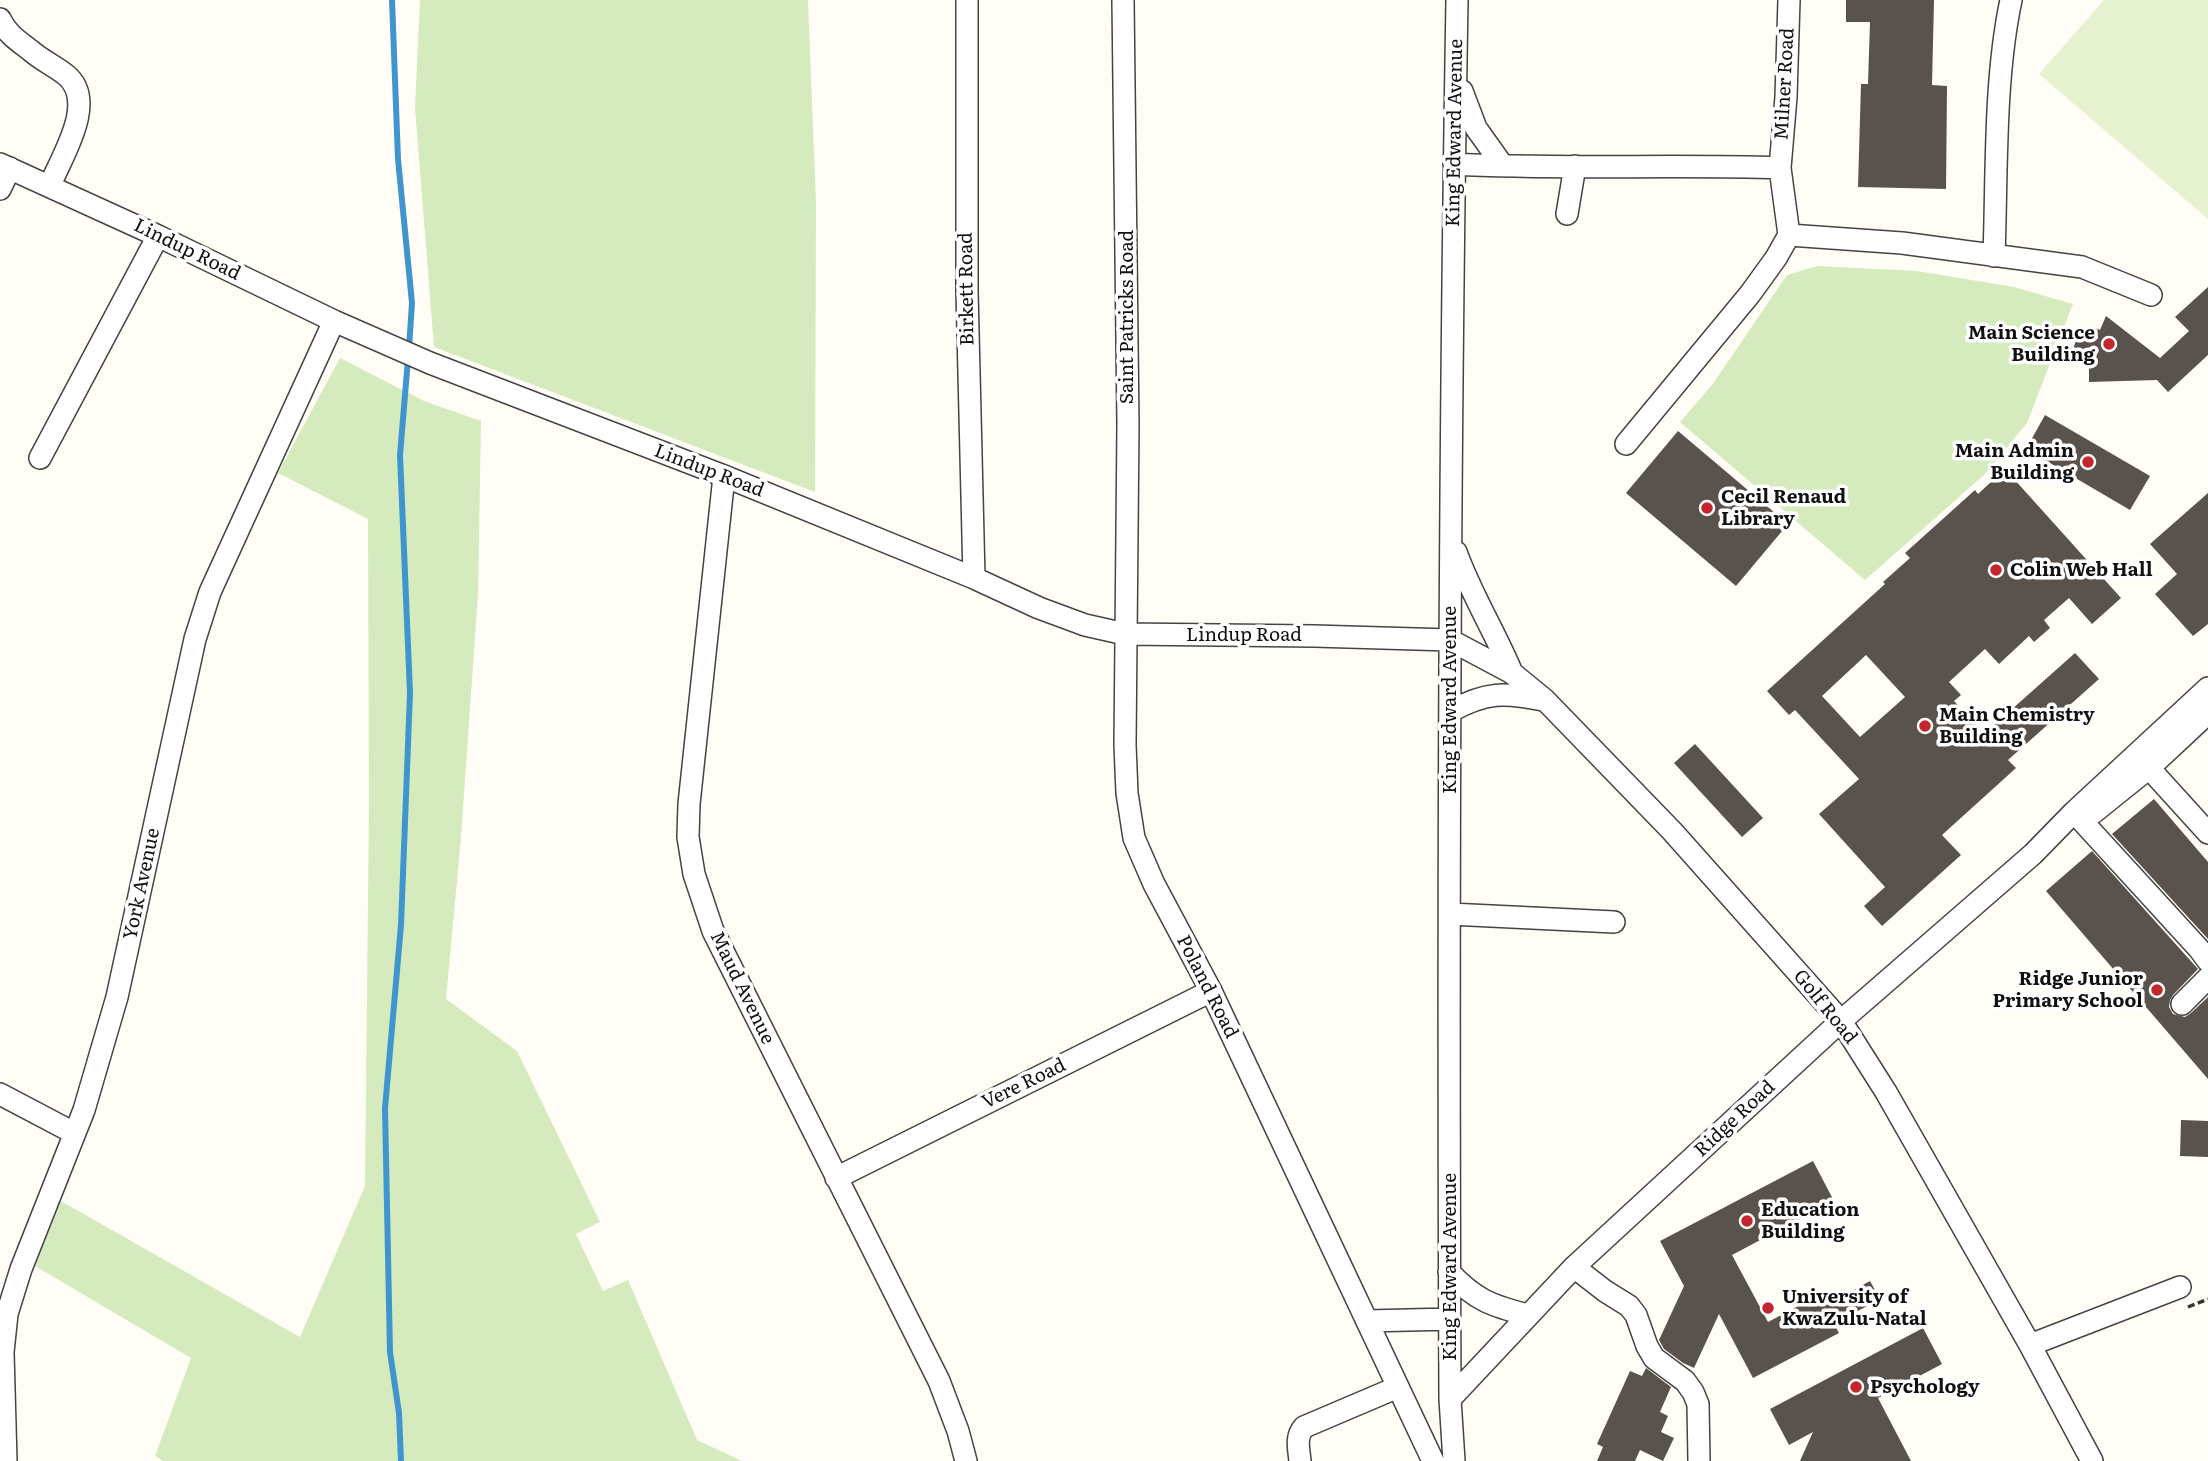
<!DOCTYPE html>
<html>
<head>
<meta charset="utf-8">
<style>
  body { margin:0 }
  canvas { display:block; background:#fffdf5 }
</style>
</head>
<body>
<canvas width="2208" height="1461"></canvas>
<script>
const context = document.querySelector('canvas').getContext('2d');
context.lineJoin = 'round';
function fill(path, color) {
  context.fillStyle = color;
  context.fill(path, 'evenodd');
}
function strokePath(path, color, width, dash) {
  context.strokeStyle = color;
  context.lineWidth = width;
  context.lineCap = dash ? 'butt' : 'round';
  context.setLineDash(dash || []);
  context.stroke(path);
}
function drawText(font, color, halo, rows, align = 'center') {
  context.font = font + ' Literata,serif';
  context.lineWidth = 7;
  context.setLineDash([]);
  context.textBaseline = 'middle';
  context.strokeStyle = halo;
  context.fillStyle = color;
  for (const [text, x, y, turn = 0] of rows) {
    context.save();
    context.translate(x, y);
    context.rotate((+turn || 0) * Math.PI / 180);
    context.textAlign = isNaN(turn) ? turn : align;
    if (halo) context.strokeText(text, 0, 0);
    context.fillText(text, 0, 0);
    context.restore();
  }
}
fill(new Path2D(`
  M420 0H808L816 203 815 492 434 347 415 108Z
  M1817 266 1917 271 2014 287 2073 304 2027 423 1985 474 1865 580 1680 422 1712 385 1787 275Z
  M340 358 424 401 481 421 478 594 461 837 446 999 517 1051 600 1222 576 1234 603 1291 628 1280 697 1440 742 1461H163L155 1456 191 1358 35 1266 61 1201 300 1337 365 1186 369 804 368 519 278 473Z`), '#d5ebbd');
fill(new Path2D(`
  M2104 0H2208V219L2039 74Z`), '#e6f2cf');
strokePath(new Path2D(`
  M392 0 398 159 412 303 409 348
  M401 1461 399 1413 390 1352 385 1108 401 925 410 693 400 455 408 359`), '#3f96cf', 6);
fill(new Path2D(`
  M1846 0H1934L1932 85 1947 86 1946 189 1858 187 1861 84H1868L1870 22H1846Z
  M2208 287V355L2168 392 2157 380 2089 382V365L2083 364 2084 355 2072 352 2079 332 2086 336 2090 326 2100 330 2106 316 2160 358 2189 331 2175 317Z
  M2045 415 2150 476 2130 510 2026 449Z
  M1678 431 1788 524 1736 586 1626 493Z
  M2005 469 2121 598 2092 624 2069 598 2044 620 2050 628 2034 642 2029 636 1999 664 1985 649 1949 682 1961 695 1954 701 1984 734 2075 653 2099 679 2008 760 2016 768 1942 835 1961 855 1882 926 1864 906 1885 887 1819 814 1859 779 1795 710 1789 715 1767 691 1885 584 1883 582 1910 558 1905 553 1975 490 1978 494ZM1866 655 1905 697 1860 737 1822 696Z
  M2208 493V624L2193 636 2155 594 2177 574 2150 544Z
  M1695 744 1763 818 1742 837 1674 763Z
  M2154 799 2208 862V939L2112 834Z
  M2092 851 2198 969 2173 995 2170 1000 2169 1007 2173 1014 2185 1017 2191 1013 2208 997V1079L2046 891Z
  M2181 1120 2208 1121V1157L2180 1156Z
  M1813 1161 1834 1201 1732 1255 1768 1322 1819 1295 1824 1306 1870 1281 1880 1299 1834 1324 1839 1333 1753 1378 1719 1314 1694 1368 1683 1363 1664 1349 1659 1340 1684 1286 1660 1241Z
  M1923 1328 1942 1364 1878 1398 1911 1461H1800L1813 1432 1789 1445 1770 1409Z
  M1646 1368 1671 1387 1660 1412 1668 1416 1661 1432 1674 1438 1663 1461 1640 1450 1635 1461H1597L1603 1447 1597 1444 1630 1371 1642 1376Z`), '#5a524d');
const minor = new Path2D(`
  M967 0V291L974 578
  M1123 0 1128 424 1125 745 1127 793 1134 838 1154 884 1211 991 1433 1461
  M1789 0 1786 97 1780 168 1789 235 1902 243 2082 267 2151 295
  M0 19C6 33 18 41 30 50 41 60 55 66 66 75 98 101 62 156 50 185
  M1462 91 1476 128 1503 166
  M0 164 158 236 334 321 430 363 724 476 974 578 1039 608 1085 625 1125 634 1314 636 1450 640 1512 673 1545 700 1672 831 1841 1021 1886 1092 2030 1345 2092 1461
  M1454 164C1563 170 1671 164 1780 168
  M0 189 10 168
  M1567 214 1575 166
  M1994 256C1997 174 1994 80 2011 0
  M1626 444 1750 294 1776 258 1789 235
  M40 458 158 236
  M724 476 689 804 688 837 694 874 713 931 939 1381 958 1431 966 1461
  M1456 552C1471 594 1495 632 1512 673
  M1451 711C1486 692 1504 692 1543 700
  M2149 768 2208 833
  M2093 813 2149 768 2208 713
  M2082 821 2200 950 2208 961
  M1450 914 1614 922
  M2182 1004 2208 978
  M0 1094 74 1133
  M836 1178 1211 991
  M1574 1267 1605 1291 1629 1306 1636 1315 1647 1346 1654 1358 1685 1381 1693 1392 1698 1404 1699 1461
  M1449 1272C1475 1300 1492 1306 1528 1315
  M1367 1321 1450 1319
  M2030 1345 2180 1287
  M1450 1399 1574 1267 1841 1021 2033 854 2074 812 2208 688
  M6 1461 3 1352 7 1314 21 1269 84 1110 117 997 195 639 210 592 334 321
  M1300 1461C1299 1449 1295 1437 1304 1427L1398 1387
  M1454 1461 1450 1399C1448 933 1449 466 1457 0`);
strokePath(minor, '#444', 24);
strokePath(new Path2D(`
  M2188 1307 2208 1299`), '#333', 3.5, [7, 3.5]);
strokePath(minor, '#fff', 21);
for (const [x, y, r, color] of [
  [2109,344,7,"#c4262e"],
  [2088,462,7,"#c4262e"],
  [1707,508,7,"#c4262e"],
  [1996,570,7,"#c4262e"],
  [1925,726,7,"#c4262e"],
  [2157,990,7,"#c4262e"],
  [1747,1221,7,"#c4262e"],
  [1768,1308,7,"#c4262e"],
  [1856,1387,7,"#c4262e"]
]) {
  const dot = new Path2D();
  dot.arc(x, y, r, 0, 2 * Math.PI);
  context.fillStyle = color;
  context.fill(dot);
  strokePath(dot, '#fff', 2.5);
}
drawText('19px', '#111', '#fff', [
  ["Milner Road",1785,84,-87],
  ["King Edward Avenue",1455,133,-89],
  ["Lindup Road",187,250,26],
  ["Birkett Road",967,289,-91],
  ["Saint Patricks Road",1127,317,-90],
  ["Lindup Road",709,471,21],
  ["Lindup Road",1244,635],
  ["King Edward Avenue",1450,700,-90],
  ["York Avenue",142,884,-78],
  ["Poland Road",1207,987,63],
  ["Maud Avenue",742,988,64],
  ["Golf Road",1825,1007,51],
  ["Vere Road",1024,1084,-26],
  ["Ridge Road",1735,1119,-43],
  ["King Edward Avenue",1450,1267,-90]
]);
drawText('bold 19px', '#111', '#fff', [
  ["Main Science",2095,333,"right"],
  ["Building",2095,355,"right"],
  ["Main Admin",2074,451,"right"],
  ["Building",2074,473,"right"],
  ["Cecil Renaud",1721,497],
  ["Library",1721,519],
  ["Colin Web Hall",2010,570],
  ["Main Chemistry",1939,715],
  ["Building",1939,737],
  ["Ridge Junior",2143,979,"right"],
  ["Primary School",2143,1001,"right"],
  ["Education",1761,1210],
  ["Building",1761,1232],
  ["University of",1782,1297],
  ["KwaZulu-Natal",1782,1319],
  ["Psychology",1870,1387]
], 'left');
</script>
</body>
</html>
